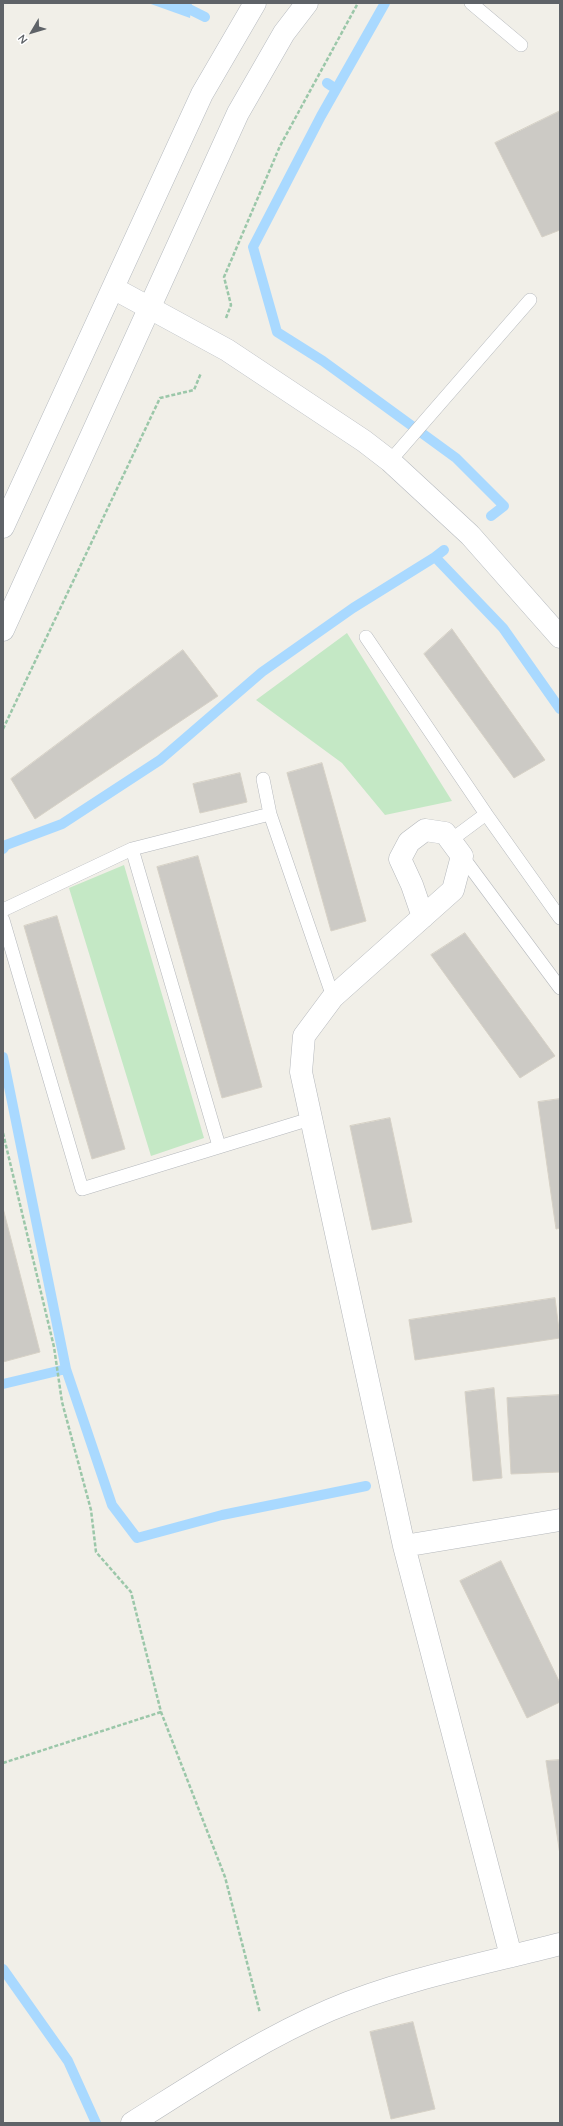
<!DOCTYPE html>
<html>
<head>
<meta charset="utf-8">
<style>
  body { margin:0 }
  #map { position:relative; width:563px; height:2126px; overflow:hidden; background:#f1efe8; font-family:Quicksand,sans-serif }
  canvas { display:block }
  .frame { position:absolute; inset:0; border:4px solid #5f6368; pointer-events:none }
  .north { position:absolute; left:12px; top:12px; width:40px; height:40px; -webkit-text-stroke:3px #fff; paint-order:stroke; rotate:232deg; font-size:11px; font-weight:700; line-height:16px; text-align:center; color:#5f6368 }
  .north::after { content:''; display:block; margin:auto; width:14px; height:18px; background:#5f6368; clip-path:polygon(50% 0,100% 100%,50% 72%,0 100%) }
</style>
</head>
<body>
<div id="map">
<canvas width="563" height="2126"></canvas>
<div class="frame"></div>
<div class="north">N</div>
</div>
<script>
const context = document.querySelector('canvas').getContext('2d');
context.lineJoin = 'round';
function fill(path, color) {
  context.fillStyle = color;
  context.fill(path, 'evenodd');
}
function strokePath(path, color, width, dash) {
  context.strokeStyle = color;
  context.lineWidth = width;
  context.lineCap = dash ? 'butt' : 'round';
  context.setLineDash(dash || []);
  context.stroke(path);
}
fill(new Path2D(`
  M347 633 452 801 385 815 342 763 256 700Z
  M124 865 204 1138 151 1156 69 888Z`), '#c4e8c5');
fill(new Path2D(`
  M148 3H192L190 18Z`), '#a9d9ff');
strokePath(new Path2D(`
  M172 3 183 6 205 17
  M385 3 321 116 253 247 277 332 323 361 456 458 504 506 491 516
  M327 83 336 89
  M435 557 444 550
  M3 849 6 845 62 824 160 760 262 672 353 608 435 557 503 628 560 709
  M3 1057 66 1369 112 1505 137 1538 222 1515 366 1486
  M3 1384 66 1369
  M3 1969 68 2061 96 2123`), '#a9d9ff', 10);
const building = new Path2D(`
  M560 111V230L542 237 495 143Z
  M452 629 545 760 514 778 424 654Z
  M183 650 218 696 35 819 11 779Z
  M322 763 366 921 331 931 287 773Z
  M240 773 247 802 200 813 193 784Z
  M198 856 262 1087 222 1098 157 867Z
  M57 916 125 1149 92 1159 24 926Z
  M465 933 555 1056 520 1078 431 955Z
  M560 1099V1228L556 1229 538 1102Z
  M390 1118 412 1222 372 1230 350 1126Z
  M3 1208 40 1352 3 1362Z
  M555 1298 560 1338 415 1360 409 1320Z
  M494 1388 502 1478 473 1481 465 1392Z
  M560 1395V1472L511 1474 507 1398Z
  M501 1561 560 1683V1702L527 1718 460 1581Z
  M560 1760V1855L546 1761Z
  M413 2022 435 2109 391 2119 370 2032Z`);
fill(building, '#cccac5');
strokePath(building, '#d6d1c6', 1);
const lane = new Path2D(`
  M471 3 521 45
  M390 461 530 300
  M366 637 486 814 560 918
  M263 779 270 814 333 997
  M451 840 486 814
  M132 849 270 814
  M462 856 560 988
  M3 910 132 849 219 1146
  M3 920 82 1189 310 1119`);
const street = new Path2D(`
  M423 917 412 885 400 859 409 842 425 830 445 833 462 856 453 890 333 997 304 1036 301 1072 404 1546 511 1956
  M404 1546 560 1520
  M132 2123C196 2083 260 2040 330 2010 403 1979 483 1964 560 1944`);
const secondary = new Path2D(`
  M113 288 227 350 364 441 390 461 470 535 560 637
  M3 527 202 94 255 3
  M3 630 238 113 284 33 307 3`);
strokePath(lane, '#b5b8bc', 14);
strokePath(street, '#b5b8bc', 23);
strokePath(secondary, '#b6babf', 23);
strokePath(new Path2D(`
  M226 318 231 305 224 277 233 256 280 146 358 3
  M3 729 160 398 194 390 201 373
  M3 1133 54 1347 62 1402 91 1510 96 1552 131 1592 161 1712 225 1877 260 2013
  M3 1763 161 1712`), '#9bc7a9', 2.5, [4, 2]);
strokePath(lane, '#fff', 13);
strokePath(street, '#fff', 22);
strokePath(secondary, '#fff', 22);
</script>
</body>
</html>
